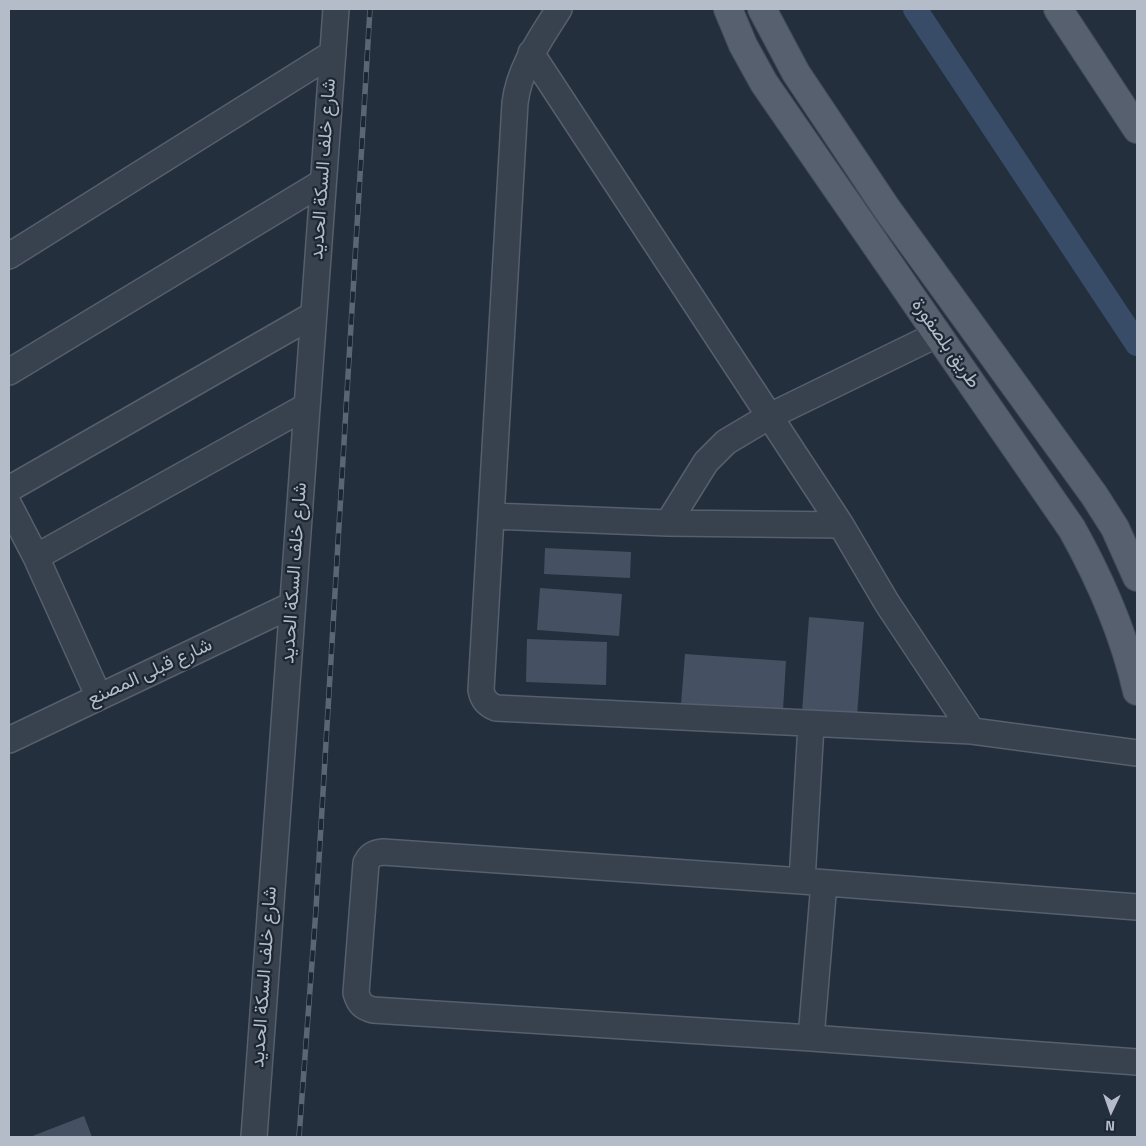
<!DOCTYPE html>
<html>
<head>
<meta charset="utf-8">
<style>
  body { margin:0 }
  #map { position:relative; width:1146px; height:1146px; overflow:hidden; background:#242f3e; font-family:"Titillium Web",sans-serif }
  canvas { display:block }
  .frame { position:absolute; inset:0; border:10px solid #b4bcc9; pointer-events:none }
  .north { position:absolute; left:1086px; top:1086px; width:50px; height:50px; -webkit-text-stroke:4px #1d2633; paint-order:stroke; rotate:183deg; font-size:14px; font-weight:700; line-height:20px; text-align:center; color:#b4bcc9 }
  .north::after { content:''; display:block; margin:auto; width:18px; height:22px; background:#b4bcc9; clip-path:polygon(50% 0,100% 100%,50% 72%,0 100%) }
</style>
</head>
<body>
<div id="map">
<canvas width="1146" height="1146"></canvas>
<div class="frame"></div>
<div class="north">N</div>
</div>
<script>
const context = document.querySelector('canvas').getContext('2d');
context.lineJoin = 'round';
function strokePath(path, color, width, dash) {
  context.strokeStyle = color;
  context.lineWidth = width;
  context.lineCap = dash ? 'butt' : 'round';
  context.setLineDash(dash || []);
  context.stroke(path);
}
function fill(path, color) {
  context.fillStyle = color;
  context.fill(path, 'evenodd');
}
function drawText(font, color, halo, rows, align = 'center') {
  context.font = font + ' "Titillium Web",Vazirmatn,sans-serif';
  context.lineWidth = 4.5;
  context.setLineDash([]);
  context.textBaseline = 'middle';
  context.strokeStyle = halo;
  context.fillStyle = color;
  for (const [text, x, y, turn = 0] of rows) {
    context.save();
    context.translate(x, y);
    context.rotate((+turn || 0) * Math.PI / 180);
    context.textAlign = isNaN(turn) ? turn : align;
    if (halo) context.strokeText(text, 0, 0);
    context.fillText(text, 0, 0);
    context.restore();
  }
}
strokePath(new Path2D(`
  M915 9 1137 344`), '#394c67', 24);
fill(new Path2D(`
  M545 548 631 552 630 578 544 574Z
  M540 588 622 594 619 636 537 630Z
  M809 617 864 622 857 716 802 712Z
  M527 639 607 642 606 685 526 682Z
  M685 654 786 661 783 710 681 704Z
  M84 1116 92 1137H30Z`), '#455162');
const street = new Path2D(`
  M559 9C541 38 519 68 515 103L481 690C483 700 487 704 496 708L972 731 1137 753
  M531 53 841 525 887 603 972 731
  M9 256 333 53
  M9 372 323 182
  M9 489 313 315
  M9 505 36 557 99 697
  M492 516 668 523 841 525
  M668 523 706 462 726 442 768 417 938 334
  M36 557 307 406
  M9 740 292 605
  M802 881 811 725
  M1137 907 802 881 383 852C374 853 370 855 366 863L356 993C359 1003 362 1007 373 1010L811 1038 1137 1062
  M811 1038 824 883
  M254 1137 336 9`);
const primary = new Path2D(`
  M728 9 743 45 764 83 1072 529C1101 581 1124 633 1137 691
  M762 9 796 73 887 209 1094 495 1115 528 1137 577
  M1058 9 1137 129`);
strokePath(street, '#565f6c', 28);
strokePath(primary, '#414a57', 30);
strokePath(street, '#38414e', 25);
strokePath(primary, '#56606e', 28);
const rail = new Path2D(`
  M299 1137 316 909 370 9`);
strokePath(rail, '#5a6575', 5.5);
strokePath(rail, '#1d2633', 4, [11]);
drawText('19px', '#b4bcc9', '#1d2633', [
  ["شارع خلف السكة الحديد",324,169,-86],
  ["طريق بلصفورة",945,344,55],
  ["شارع خلف السكة الحديد",295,573,-86],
  ["شارع قبلى المصنع",150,673,-25],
  ["شارع خلف السكة الحديد",265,977,-86]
]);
</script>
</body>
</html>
